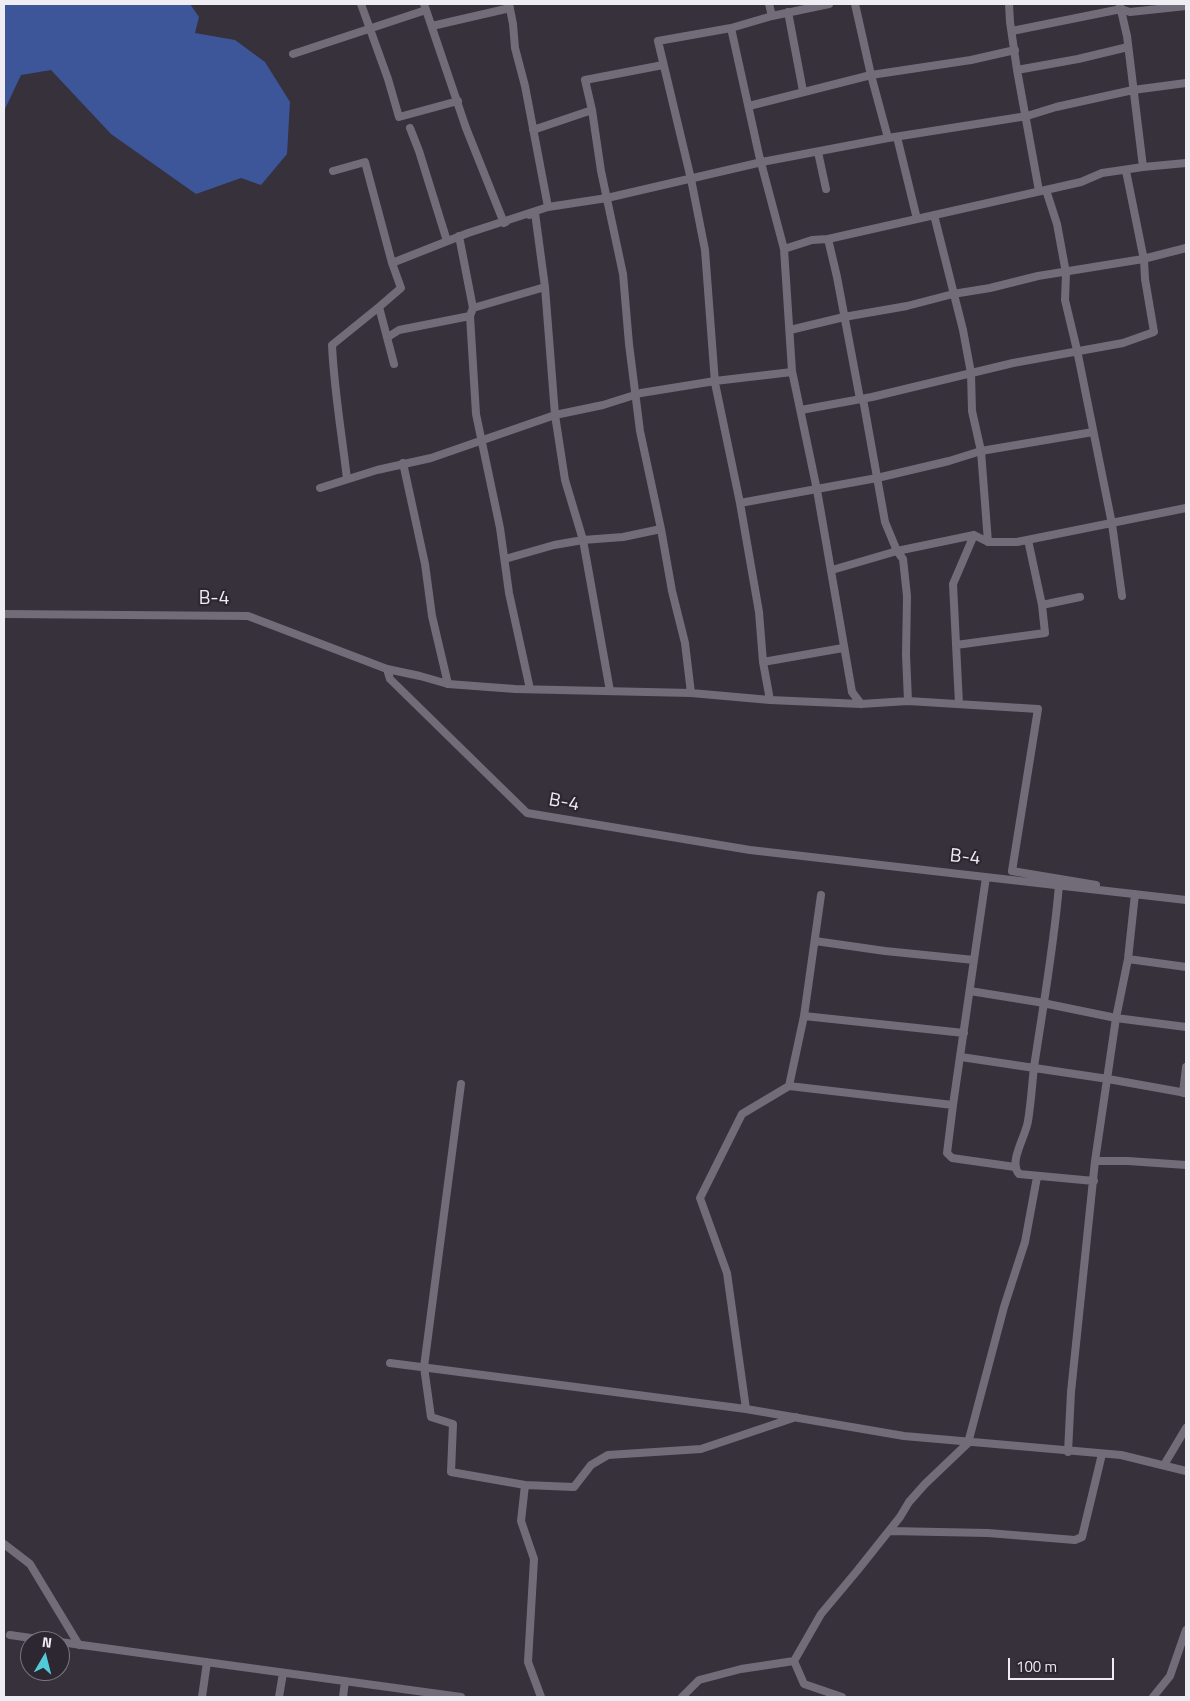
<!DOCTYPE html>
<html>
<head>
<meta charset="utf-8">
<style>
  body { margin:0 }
  #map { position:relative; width:1190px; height:1701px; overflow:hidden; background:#36313b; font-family:"Titillium Web",sans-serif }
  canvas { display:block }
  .frame { position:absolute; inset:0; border:5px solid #efecf3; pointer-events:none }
  .north { position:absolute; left:20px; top:1631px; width:50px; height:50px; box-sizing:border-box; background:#2c2731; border:1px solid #7a767f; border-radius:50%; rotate:8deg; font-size:14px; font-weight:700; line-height:20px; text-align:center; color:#efecf3 }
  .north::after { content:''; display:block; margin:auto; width:18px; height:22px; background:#52cbd9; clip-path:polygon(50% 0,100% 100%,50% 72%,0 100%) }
  .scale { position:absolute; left:1008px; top:1658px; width:106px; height:22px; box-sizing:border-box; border:2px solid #efecf3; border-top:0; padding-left:6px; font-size:15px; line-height:18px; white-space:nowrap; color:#efecf3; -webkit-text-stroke:4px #2c2731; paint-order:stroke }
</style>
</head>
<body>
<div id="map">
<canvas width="1190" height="1701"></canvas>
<div class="frame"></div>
<div class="north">N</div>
<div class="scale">100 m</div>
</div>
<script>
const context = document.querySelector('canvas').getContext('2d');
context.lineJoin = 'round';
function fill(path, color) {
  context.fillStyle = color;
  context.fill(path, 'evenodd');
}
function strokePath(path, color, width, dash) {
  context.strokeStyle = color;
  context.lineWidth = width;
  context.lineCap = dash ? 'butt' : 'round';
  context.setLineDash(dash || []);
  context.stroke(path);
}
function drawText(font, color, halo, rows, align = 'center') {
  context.font = font + ' "Titillium Web",sans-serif';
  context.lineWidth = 4.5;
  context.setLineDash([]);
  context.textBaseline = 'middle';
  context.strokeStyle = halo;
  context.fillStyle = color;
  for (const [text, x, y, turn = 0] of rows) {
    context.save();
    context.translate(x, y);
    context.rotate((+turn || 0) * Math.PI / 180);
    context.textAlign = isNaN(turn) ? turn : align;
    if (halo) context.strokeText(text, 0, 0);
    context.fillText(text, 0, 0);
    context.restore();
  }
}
fill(new Path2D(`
  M4 4H190L199 17 195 33 235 40 265 62 290 102 287 154 261 185 241 178 196 194 111 134 51 70 21 75 4 111Z`), '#3d5699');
strokePath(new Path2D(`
  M361 4 388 79 399 117 458 101
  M424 4 466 128 504 223 506 222
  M509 4 513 24 515 48 525 86 548 207
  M769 4 772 16
  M855 4 871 75 888 138
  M1009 4 1010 22 1017 70 1039 191
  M1120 6 1127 36 1143 167
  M788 12 803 91
  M432 26 510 8
  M731 28 759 155 784 249 792 371 817 490 852 692 861 704
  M1012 31 1121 9 1130 12 1186 6
  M293 54 426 10
  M663 65 585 80 592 110 601 171 623 274 629 344 640 431 661 529 672 591 685 643 691 693
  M1017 70 1078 59 1128 47
  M749 106 871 75 971 60 1015 50
  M410 128 419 151 447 241
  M533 130 592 110
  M897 137 917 219
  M818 152 826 189
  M333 171 365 162 392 263 401 288 379 307 394 364
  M1046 190 1057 224 1066 273 1065 300 1077 350 1112 524 1122 596
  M529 215 535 213 545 287 555 415 565 480 583 540 610 691
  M934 215 963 330 971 373 972 411 981 451 988 542
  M459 236 473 308 470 316 476 414 500 528 509 593 530 689
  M828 239 837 277 860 399
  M784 249 812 240 828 239 1081 182 1102 173 1143 167 1186 163
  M392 263 468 233 548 207 607 198 762 162 888 138 1027 116 1056 107 1133 90 1186 83
  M473 308 545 287
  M790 330 844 317 907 306 953 294 990 288 1038 276 1143 259 1186 248
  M388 337 399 330 470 316
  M863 399 885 522 897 551 903 559 907 596 906 655 908 701
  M801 410 872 397 1013 363 1123 343 1154 332 1145 279 1144 260 1126 171
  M403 463 425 564 432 616 448 684
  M347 479C342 435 334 390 332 345L379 307
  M320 488 377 470 431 458 555 415 603 405 641 393 715 381 792 372
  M740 503 877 478 949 461 981 451 1093 432
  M505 559 554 545 583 540 623 537 661 529
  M832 570 897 551 974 535 988 542H1017L1186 508
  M1042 605 1080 597
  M4 614 248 616 387 669 390 679 527 813 750 850 1186 900
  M956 645 1045 633 1042 605 1028 540
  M763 662 843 648
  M387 669 420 676 448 684 515 689 691 693 770 700 861 704 908 701 1038 709 1012 871 1096 885
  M770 700 763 662 759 612 740 503 715 383 705 250 691 179 658 41 731 28 772 16 829 4
  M959 704 953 584 974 535
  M1059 885C1054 946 1043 1007 1034 1067 1032 1085 1031 1103 1028 1121 1026 1136 1008 1162 1019 1174L1094 1181
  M815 941 885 951 974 960
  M1128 959 1186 967
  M970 991 1038 1002 1116 1018 1186 1027
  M804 1016 964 1033
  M961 1057 1108 1079 1186 1093
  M461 1084 424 1367 431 1417 453 1424 451 1472 525 1485
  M789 1086 804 1016 821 895
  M1183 1093 1186 1067
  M953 1105 947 1153 952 1158 1015 1167
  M1095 1161H1128L1186 1165
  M390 1363 746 1409 904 1436 1121 1455 1186 1471
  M746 1409 727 1273 700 1198 742 1114 789 1086 953 1105 986 877
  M1068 1452 1071 1392 1095 1161 1116 1018 1128 959 1135 894
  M1164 1465 1186 1428
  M890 1531 988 1533 1075 1540 1082 1537 1102 1454
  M4 1544 30 1564 79 1645
  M10 1635 52 1641
  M60 1642 461 1697
  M202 1697 207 1662
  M279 1697 283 1673
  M343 1697 345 1681
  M541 1697 528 1662 534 1559 521 1521 525 1485 574 1487 591 1465 608 1455 701 1449 796 1417
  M682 1697 699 1680 741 1669 794 1661
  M842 1697 804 1684 794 1661 821 1614 857 1571 900 1517 909 1502 925 1484 968 1443 1004 1307 1025 1242 1037 1177
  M1153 1697 1170 1676 1186 1630`), '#716c77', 8);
drawText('19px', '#efecf3', '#2c2731', [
  ["B-4",214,599],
  ["B-4",564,803,10],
  ["B-4",965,858,6]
]);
</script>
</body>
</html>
